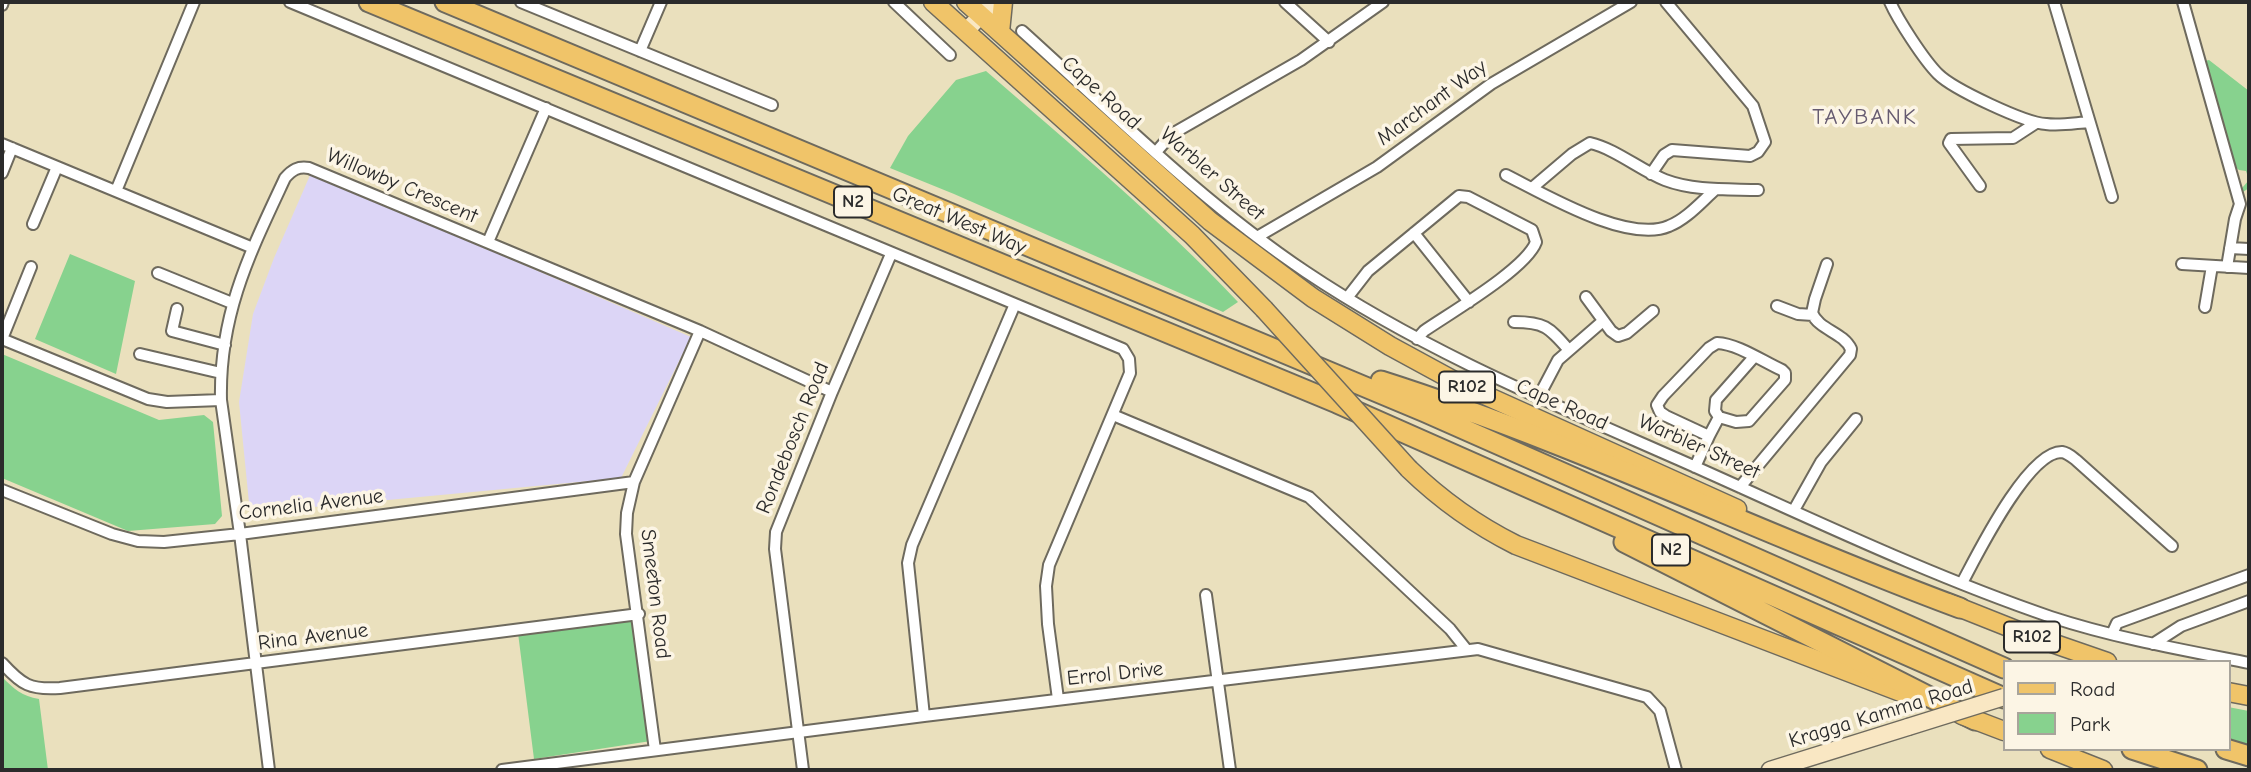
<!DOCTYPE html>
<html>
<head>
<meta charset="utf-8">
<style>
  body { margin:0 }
  #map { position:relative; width:2251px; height:772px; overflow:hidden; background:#eae0bd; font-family:"Comic Neue",sans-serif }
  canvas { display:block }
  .frame { position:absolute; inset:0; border:4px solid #2b2b2b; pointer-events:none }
  .legend { position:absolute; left:2003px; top:660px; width:228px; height:91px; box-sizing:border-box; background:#fcf5e5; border:2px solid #a8a49b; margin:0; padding:9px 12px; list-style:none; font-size:21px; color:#2b2b2b }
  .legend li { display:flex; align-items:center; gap:14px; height:35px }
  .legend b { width:35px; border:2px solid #a8a49b }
</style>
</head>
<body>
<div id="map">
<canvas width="2251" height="772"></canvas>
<div class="frame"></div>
<ul class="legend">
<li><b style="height:9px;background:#f0c469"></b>Road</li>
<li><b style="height:19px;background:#87d28e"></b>Park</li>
</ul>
</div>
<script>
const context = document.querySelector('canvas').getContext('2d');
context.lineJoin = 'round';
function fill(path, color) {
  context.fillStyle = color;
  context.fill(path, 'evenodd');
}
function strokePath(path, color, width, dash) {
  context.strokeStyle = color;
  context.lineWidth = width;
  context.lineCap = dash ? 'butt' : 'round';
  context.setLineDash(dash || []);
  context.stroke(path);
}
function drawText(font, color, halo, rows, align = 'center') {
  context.font = font + ' "Comic Neue",sans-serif';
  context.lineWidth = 7;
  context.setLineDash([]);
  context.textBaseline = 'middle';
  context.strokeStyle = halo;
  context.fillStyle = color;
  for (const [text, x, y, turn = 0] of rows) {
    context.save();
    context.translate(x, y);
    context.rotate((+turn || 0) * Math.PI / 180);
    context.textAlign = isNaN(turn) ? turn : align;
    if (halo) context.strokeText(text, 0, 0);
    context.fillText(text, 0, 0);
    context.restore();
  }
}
fill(new Path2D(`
  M311 173 691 337 621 478 250 513 239 402 253 314 274 258Z`), '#dcd5f6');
fill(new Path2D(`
  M2209 60 2249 91V188L2243 192 2242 188 2249 180 2246 171 2239 170 2234 166 2205 61Z
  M986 71C1072 146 1160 219 1238 302L1223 312 954 194 890 168 908 136 956 80Z
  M70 254 135 281 116 374 35 339Z
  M2 354 159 420 204 415 213 422 222 516 215 524 128 531 2 478Z
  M635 619 651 741 534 759 518 633Z
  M2 677C14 689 22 696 39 699L48 770H2Z
  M2228 707 2249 711V746L2228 740Z`), '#87d28e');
const street = new Path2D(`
  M290 2 1123 349 1129 359 1130 373 1049 565 1046 586 1048 624 1058 699
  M521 2 772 105
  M894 2 950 55
  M1285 2 1329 42
  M1890 2C1898 20 1924 60 1938 74 1953 89 2025 123 2046 124 2060 126 2075 123 2089 122
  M2054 2 2112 197
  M2183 2 2240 204 2235 219 2227 267
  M2 5 3 2
  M1022 31C1114 114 1203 203 1306 272 1424 351 1553 404 1682 461 1804 515 1925 574 2051 617 2115 638 2183 650 2249 663
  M640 51 661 2
  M2 144 253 248
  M1156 152 1172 134 1301 60 1383 2
  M2 173 12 148
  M1651 174 1664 155 1672 150 1750 156 1758 152 1765 142 1753 106 1666 2
  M1506 175C1544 194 1628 244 1669 226 1687 219 1702 201 1716 189
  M1980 186 1949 143 1951 139 2013 138 2036 123
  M1532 188 1572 154 1590 143C1616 149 1640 170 1665 180 1694 191 1727 189 1758 190
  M116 191 194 2
  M33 224 57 167
  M1414 233 1469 302
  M1257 237 1377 167 1491 84 1631 2
  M488 242 546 108
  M2230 248 2249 249
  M2182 264 2249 268
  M158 273 232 303
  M1586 297 1611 331 1618 336 1627 333 1653 311
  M1347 298 1368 271 1459 196 1468 197 1532 230 1536 242C1526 269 1450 313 1424 331L1417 339
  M1777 306 1798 314 1813 315
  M2205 307 2212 266
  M177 309 172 331 225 345
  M1514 322C1544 322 1549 327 1568 349
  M2 339 148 399 167 402 221 400
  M2 339 31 267
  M140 354 221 373
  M1538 398 1558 360 1603 321
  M1113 415 1309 497 1450 629 1466 649
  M1719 417 1736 422 1749 421 1785 380V373L1782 370C1762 361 1738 344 1717 343L1709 348 1663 396 1657 405 1660 412 1666 416 1709 436 1719 417 1715 411 1716 400 1754 357
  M1695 467 1709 436
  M1740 487 1850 355 1851 349C1843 332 1819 330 1812 313L1815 299 1827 264
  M2 490 112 534 138 541 164 542 240 534 634 482
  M1794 510 1821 462 1856 419
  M1962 583C1977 555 2028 451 2062 452 2068 453 2072 457 2076 460L2172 546
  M1206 595 1230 770
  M2112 634 2117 623 2249 575
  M2153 644 2181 626 2249 601
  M2 663C22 685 30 690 60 688L639 614
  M924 716 908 563 912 545 1015 304
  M655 750 626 534 627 513 634 482 700 331
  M269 770 240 534 221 400C219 314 250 253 285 178 292 170 298 166 309 168L700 331 832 392
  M502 770 924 716 1478 649 1647 697 1660 711 1676 770
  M803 770 775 549 776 532 832 392 891 254`);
const secondary = new Path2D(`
  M966 31 994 2
  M1770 770 1908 727`);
const primary = new Path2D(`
  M933 2 1192 235 1264 309
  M966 2 1210 221 1313 298 1390 346 1458 383 1737 509
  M1000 32 1003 2
  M1409 469C1441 500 1476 525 1516 545L1919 699
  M1948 603 2026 634 2107 662
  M2228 692 2249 696
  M1962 715 2004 731
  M2050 749 2103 770`);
const highway = new Path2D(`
  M369 2 1337 403 2004 698
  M445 2 1425 412 2004 668
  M1381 381C1579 444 1765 536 1960 608
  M1624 542 1975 720
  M2132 749 2197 770
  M2226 749 2249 756`);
strokePath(street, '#6e6a5e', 14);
strokePath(secondary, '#6e6a5e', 19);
strokePath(primary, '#6e6a5e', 21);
strokePath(highway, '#6e6a5e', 23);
strokePath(street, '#fff', 10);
strokePath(secondary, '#f9e7c3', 16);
strokePath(primary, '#f0c469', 18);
strokePath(highway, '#f0c469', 19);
const secondaryBridge = new Path2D(`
  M1908 727 2004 697`);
const primaryBridge = new Path2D(`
  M1264 309 1409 469`);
strokePath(secondaryBridge, '#6e6a5e', 19, []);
strokePath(primaryBridge, '#6e6a5e', 21, []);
strokePath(secondaryBridge, '#f9e7c3', 16);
strokePath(primaryBridge, '#f0c469', 18);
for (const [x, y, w] of [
  [853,202,38],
  [1467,387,56],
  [1671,550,38],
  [2032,637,56]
]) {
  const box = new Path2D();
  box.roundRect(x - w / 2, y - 15.5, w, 31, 5);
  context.fillStyle = '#fcf5e5';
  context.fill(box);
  strokePath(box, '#2b2b2b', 2);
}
drawText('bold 19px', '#2b2b2b', null, [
  ["N2",853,202],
  ["R102",1467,387],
  ["N2",1671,550],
  ["R102",2032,637]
]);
drawText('21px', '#2b2b2b', '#fcf5e5', [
  ["Cape Road",1101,93,42],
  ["Marchant Way",1432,103,-36],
  ["Warbler Street",1212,174,41],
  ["Willowby Crescent",402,186,23],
  ["Great West Way",959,221,23],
  ["Cape Road",1562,405,24],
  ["Rondebosch Road",793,438,-68],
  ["Warbler Street",1699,447,24],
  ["Cornelia Avenue",311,505,-7],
  ["Smeeton Road",655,594,83],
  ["Rina Avenue",313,637,-7],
  ["Errol Drive",1115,674,-6],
  ["Kragga Kamma Road",1881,714,-17]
]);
context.letterSpacing = '2px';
drawText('23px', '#665b70', '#fcf5e5', [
  ["TAYBANK",1865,117]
]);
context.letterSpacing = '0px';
</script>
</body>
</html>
